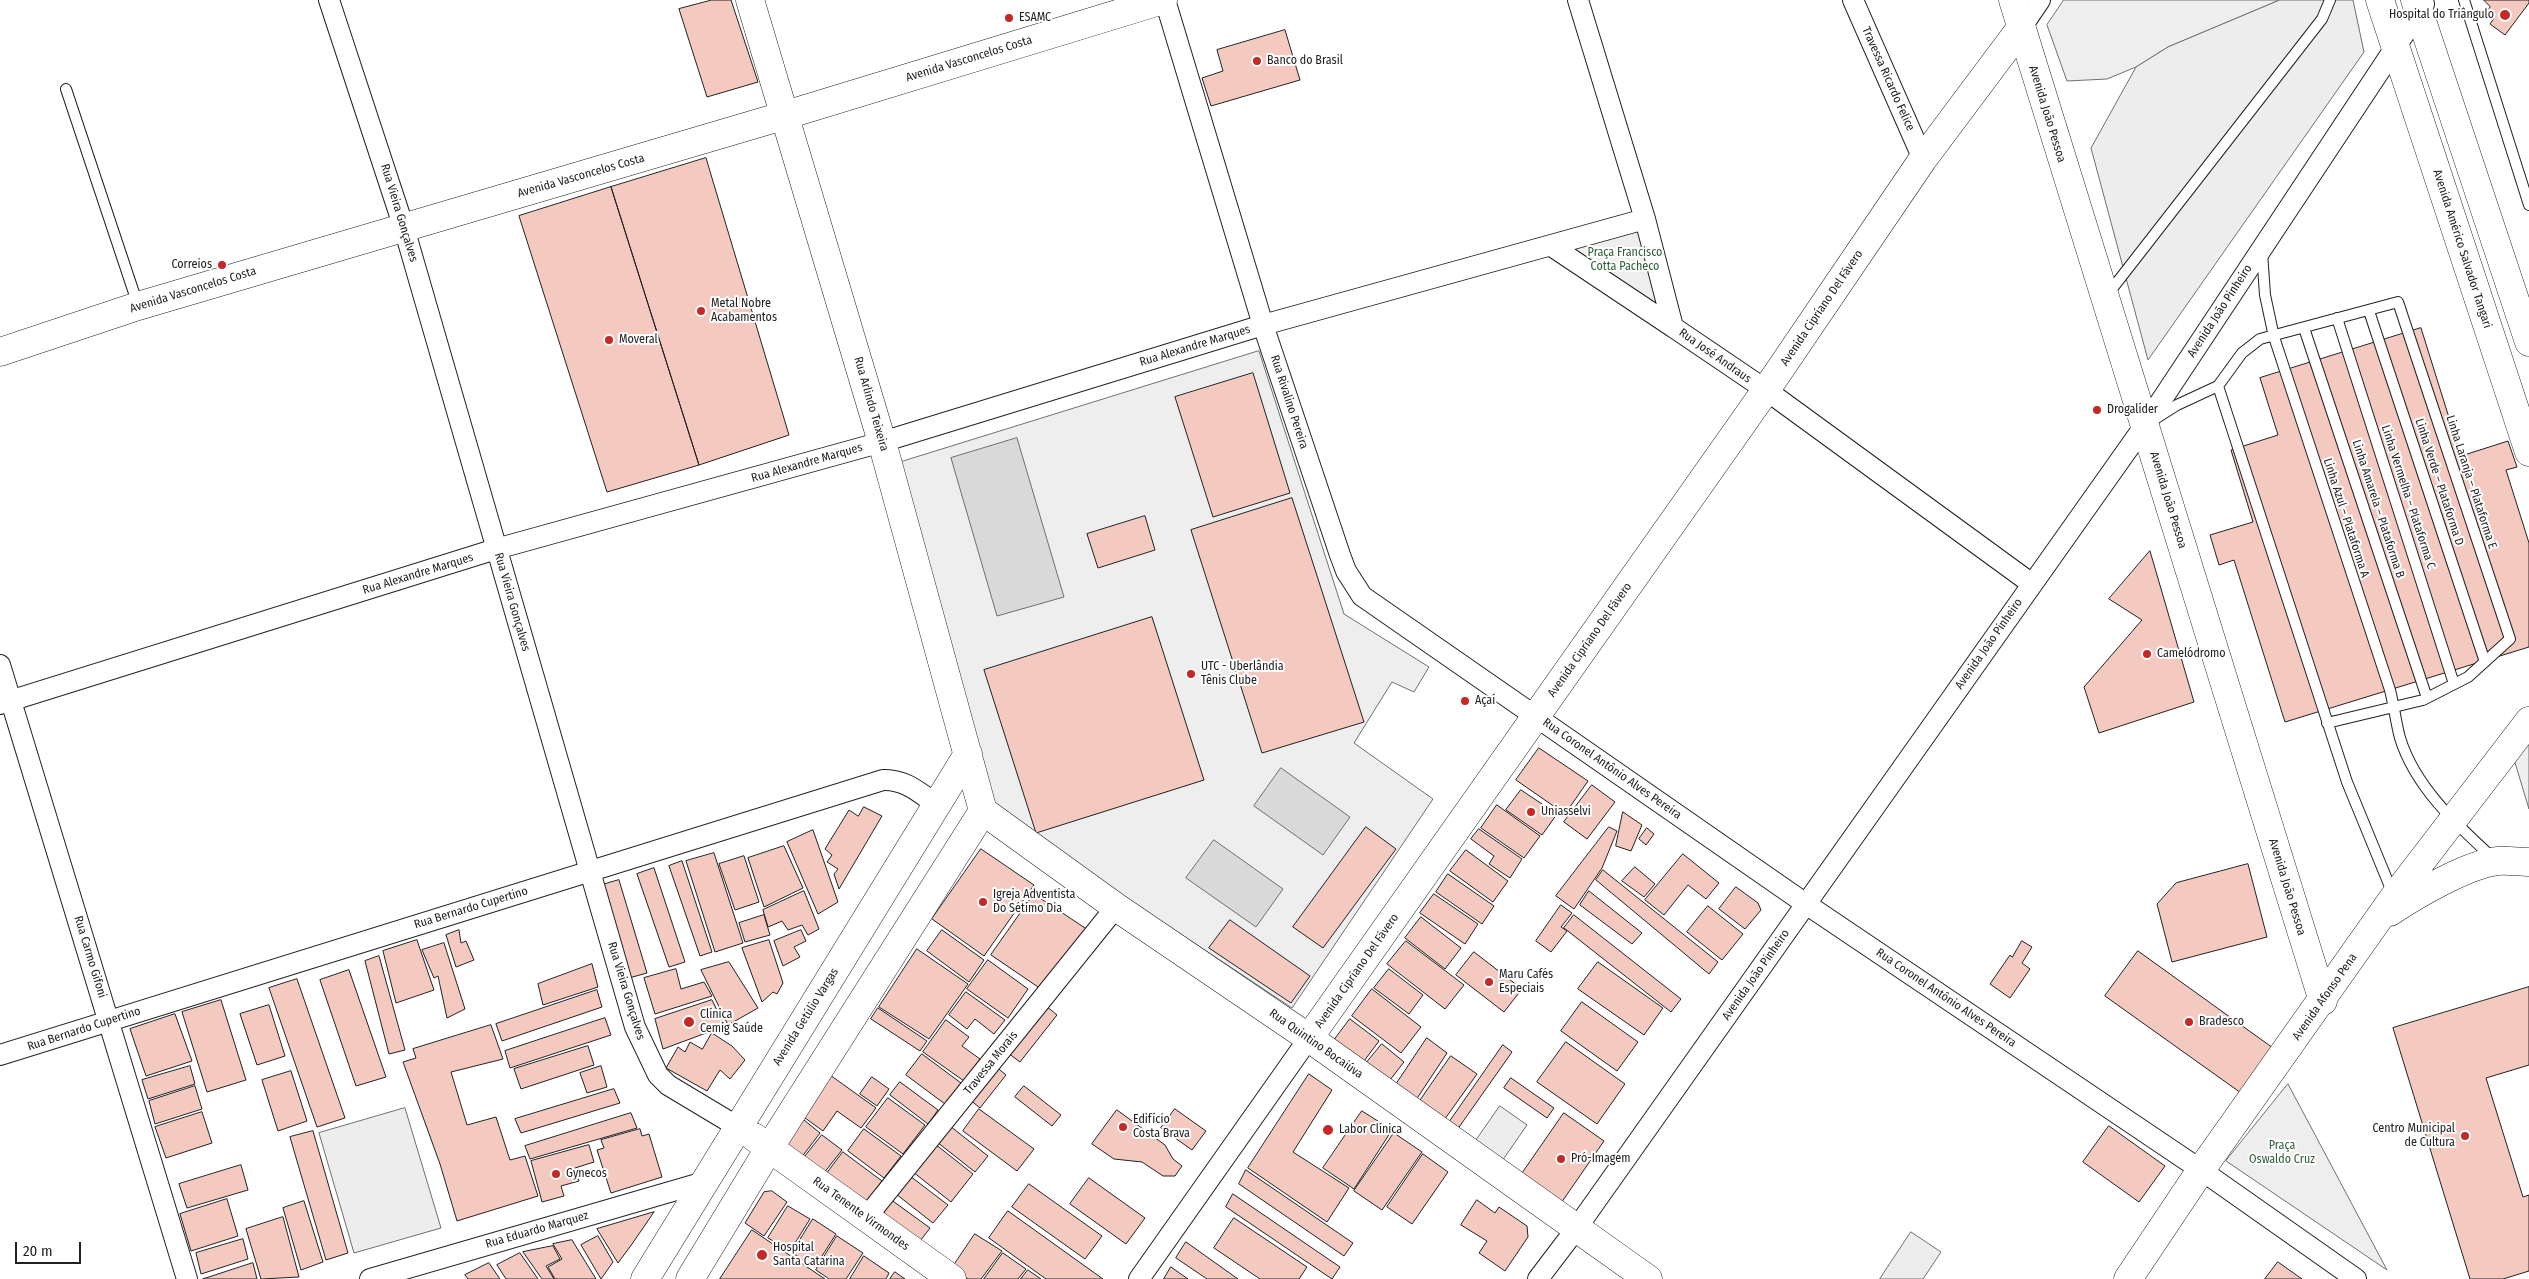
<!DOCTYPE html>
<html>
<head>
<meta charset="utf-8">
<style>
  body { margin:0 }
  #map { position:relative; width:2529px; height:1279px; overflow:hidden; background:#fff; font-family:"Fira Sans Condensed",sans-serif }
  canvas { display:block }
  .scale { position:absolute; left:15px; top:1242px; width:66px; height:22px; box-sizing:border-box; border:2px solid #222; border-top:0; padding-left:6px; font-size:15px; line-height:18px; white-space:nowrap; color:#222; -webkit-text-stroke:4px #fff; paint-order:stroke }
</style>
</head>
<body>
<div id="map">
<canvas width="2529" height="1279"></canvas>
<div class="scale">20 m</div>
</div>
<script>
const context = document.querySelector('canvas').getContext('2d');
context.lineJoin = 'round';
function fill(path, color) {
  context.fillStyle = color;
  context.fill(path, 'evenodd');
}
function strokePath(path, color, width, dash) {
  context.strokeStyle = color;
  context.lineWidth = width;
  context.lineCap = dash ? 'butt' : 'round';
  context.setLineDash(dash || []);
  context.stroke(path);
}
function drawText(font, color, halo, rows, align = 'center') {
  context.font = font + ' "Fira Sans Condensed",sans-serif';
  context.lineWidth = 4;
  context.setLineDash([]);
  context.textBaseline = 'middle';
  context.strokeStyle = halo;
  context.fillStyle = color;
  for (const [text, x, y, turn = 0] of rows) {
    context.save();
    context.translate(x, y);
    context.rotate((+turn || 0) * Math.PI / 180);
    context.textAlign = isNaN(turn) ? turn : align;
    if (halo) context.strokeText(text, 0, 0);
    context.fillText(text, 0, 0);
    context.restore();
  }
}
const green = new Path2D(`
  M2064 0H2280L2168 47 2136 67 2107 79 2067 81 2047 25Z
  M1647 228 1658 314 1568 250Z
  M1259 351 1344 614 1429 667 1414 692 1392 682 1354 743 1433 799 1292 1008 997 812 898 463Z
  M2529 720V809L2510 746Z
  M2288 1084 2387 1270 2226 1161Z`);
fill(green, '#eee');
strokePath(green, '#6f6f6f', 1);
const parking = new Path2D(`
  M2280 0H2353L2364 52 2148 360 2091 148 2136 67 2168 47Z
  M1500 1106 1527 1125 1502 1161 1475 1142Z
  M405 1108 441 1228 354 1253 319 1133Z
  M1911 1232 1941 1252 1923 1279H1880Z`);
fill(parking, '#ededed');
strokePath(parking, '#6f6f6f', 1);
const water = new Path2D(`
  M1017 438 1064 597 997 616 951 458Z
  M1281 768 1350 817 1323 855 1254 806Z
  M1214 840 1283 889 1256 927 1186 878Z`);
fill(water, '#d9d9d9');
strokePath(water, '#6f6f6f', 1);
const building = new Path2D(`
  M712 0H731L758 82 707 97 679 9Z
  M2484 0H2529V3L2505 35 2490 24 2494 18 2486 12 2490 7Z
  M1285 30 1300 80 1211 106 1202 78 1223 71 1217 50Z
  M706 158 789 435 699 465 611 187Z
  M611 187 699 465 607 492 519 216Z
  M2421 328 2461 456 2508 441 2517 467 2506 470 2529 543V647L2285 722 2234 560 2219 565 2210 535 2253 522 2231 450 2278 435 2260 378Z
  M1253 373 1290 493 1213 517 1175 397Z
  M1292 498 1364 722 1262 753 1191 530Z
  M1145 516 1155 550 1098 568 1087 534Z
  M2150 551 2194 702 2099 733 2084 687 2142 620 2109 599Z
  M1152 617 1204 780 1036 833 984 670Z
  M1539 748 1588 781 1565 814 1516 780Z
  M1592 785 1615 802 1587 839 1564 822Z
  M1521 790 1557 814 1542 835 1506 810Z
  M1497 805 1540 836 1524 858 1481 828Z
  M864 807 882 816 839 889 834 874 838 869 827 862 832 855 825 849 849 810 858 816Z
  M1623 812 1642 825 1631 851 1616 846Z
  M1366 827 1396 849 1323 948 1293 927Z
  M1609 827 1617 831 1602 868 1574 909 1556 896Z
  M1647 828 1654 834 1646 845 1639 839Z
  M1479 829 1522 859 1510 878 1489 864 1494 856 1471 839Z
  M813 830 838 902 818 914 787 842Z
  M784 846 803 888 764 907 748 858Z
  M981 849 1034 885 984 956 932 919Z
  M1466 850 1508 881 1493 902 1450 871Z
  M714 853 743 943 715 952 686 861Z
  M1683 854 1719 883 1706 899 1688 885 1664 915 1645 900Z
  M744 856 759 902 735 910 719 864Z
  M682 861 712 952 700 956 669 866Z
  M2248 864 2267 937 2172 962 2157 904 2176 883Z
  M1635 867 1655 884 1644 897 1622 881Z
  M654 868 685 962 669 967 637 874Z
  M1603 870 1718 962 1709 974 1596 880Z
  M1448 874 1494 906 1482 924 1436 892Z
  M619 880 647 973 629 978 602 885Z
  M1736 887 1758 903 1761 910 1745 929 1719 909Z
  M804 891 819 929 808 935 802 925 788 930 782 921 768 927 763 910Z
  M1589 891 1642 933 1632 944 1580 905Z
  M1034 894 1088 930 1041 989 991 955Z
  M1434 894 1478 924 1465 944 1420 913Z
  M1561 905 1572 913 1561 927 1567 931 1551 952 1536 941Z
  M1708 906 1743 934 1722 960 1687 932Z
  M764 915 770 935 745 942 739 923Z
  M1574 915 1681 999 1671 1012 1564 928Z
  M1421 917 1461 948 1445 969 1405 938Z
  M1230 920 1310 976 1291 1003 1209 948Z
  M459 930 461 943 466 941 474 960 456 967 446 935Z
  M801 930 806 941 794 947 800 957 783 966 774 941Z
  M942 930 984 960 969 982 927 951Z
  M417 940 434 990 396 1003 383 951Z
  M769 940 783 983 777 994 773 992 762 1002 742 948Z
  M1406 941 1464 985 1445 1009 1387 964Z
  M2022 941 2032 947 2022 963 2030 969 2010 998 1990 984 2010 955 2012 957Z
  M444 943 465 1009 447 1018 438 976 434 978 422 950Z
  M917 949 968 984 929 1039 879 1007Z
  M2138 951 2273 1048 2241 1093 2105 996Z
  M1474 952 1522 989 1504 1012 1456 975Z
  M379 956 405 1050 389 1054 365 961Z
  M988 960 1028 989 1008 1018 967 989Z
  M729 962 758 1008 728 1025 701 970Z
  M1598 962 1663 1008 1644 1035 1578 989Z
  M592 964 598 987 543 1005 538 984Z
  M676 969 681 989 704 982 712 996 655 1014 644 978Z
  M1389 969 1423 995 1409 1014 1374 988Z
  M349 970 386 1077 356 1086 320 980Z
  M297 979 345 1118 317 1127 269 988Z
  M2529 987V1065L2486 1078 2523 1197 2529 1195V1271L2503 1279H2470L2393 1028Z
  M1372 989 1421 1027 1401 1053 1352 1016Z
  M597 990 602 1007 502 1041 496 1024Z
  M966 992 1005 1020 994 1034 975 1019 967 1029 949 1015Z
  M221 1000 246 1080 207 1092 182 1012Z
  M712 1000 725 1026 663 1049 655 1019Z
  M1582 1002 1638 1042 1617 1071 1561 1031Z
  M269 1005 285 1056 257 1065 240 1014Z
  M1045 1005 1057 1015 1020 1062 1008 1053Z
  M878 1008 927 1041 920 1051 871 1019Z
  M175 1014 192 1061 146 1076 130 1029Z
  M605 1018 611 1035 510 1068 505 1051Z
  M1350 1019 1379 1041 1361 1065 1332 1043Z
  M946 1020 969 1037 962 1046 980 1059 964 1081 923 1052Z
  M491 1025 503 1059 451 1072 467 1125 496 1117 510 1160 525 1156 538 1196 457 1221 440 1164 403 1062 416 1058 413 1049Z
  M712 1033 732 1046 745 1060 730 1079 720 1070 707 1091 666 1068 678 1047 685 1052 690 1042 702 1049Z
  M1427 1038 1447 1053 1414 1103 1393 1089Z
  M1566 1042 1625 1084 1597 1124 1537 1082Z
  M1382 1044 1404 1062 1386 1085 1363 1067Z
  M1503 1045 1512 1052 1457 1130 1448 1124Z
  M588 1046 594 1065 521 1089 514 1069Z
  M922 1054 961 1083 945 1104 906 1075Z
  M1451 1056 1477 1074 1442 1123 1417 1105Z
  M994 1065 1006 1075 980 1108 968 1098Z
  M190 1066 195 1084 148 1099 142 1080Z
  M601 1066 607 1087 587 1093 580 1073Z
  M291 1071 307 1121 278 1131 262 1080Z
  M1309 1074 1332 1090 1293 1152 1349 1188 1327 1222 1248 1168Z
  M830 1075 876 1108 861 1128 837 1111 823 1131 801 1115Z
  M872 1077 889 1089 877 1106 860 1094Z
  M1511 1078 1554 1108 1547 1118 1504 1088Z
  M900 1082 938 1110 928 1124 890 1095Z
  M195 1086 202 1109 155 1124 149 1101Z
  M1024 1086 1061 1115 1052 1126 1015 1097Z
  M614 1089 620 1103 521 1133 515 1119Z
  M888 1098 925 1125 903 1154 866 1127Z
  M979 1109 1034 1149 1017 1171 963 1131Z
  M1175 1109 1206 1131 1192 1150 1161 1128Z
  M1117 1110 1165 1145 1173 1159 1182 1166 1175 1176H1163L1142 1162 1114 1159 1092 1144Z
  M1362 1111 1392 1130 1354 1189 1323 1168Z
  M202 1112 212 1143 166 1158 155 1127Z
  M631 1113 637 1128 530 1159 525 1146Z
  M1564 1113 1604 1141 1559 1206 1519 1178Z
  M799 1116 820 1133 798 1162 778 1146Z
  M950 1126 988 1156 975 1172 937 1142Z
  M2109 1126 2165 1166 2139 1202 2083 1162Z
  M640 1129 642 1136 649 1134 662 1177 611 1193 597 1150 604 1148 601 1140Z
  M864 1129 901 1156 884 1178 848 1151Z
  M313 1131 348 1253 326 1260 290 1137Z
  M1394 1133 1422 1152 1382 1210 1354 1191Z
  M822 1135 842 1150 820 1178 800 1163Z
  M935 1144 973 1174 951 1202 913 1172Z
  M589 1145 594 1162 575 1168 579 1181 561 1186 564 1196 542 1202 531 1161Z
  M843 1152 882 1181 861 1209 822 1180Z
  M1423 1154 1448 1172 1412 1224 1387 1207Z
  M241 1165 248 1190 187 1208 179 1184Z
  M1246 1170 1353 1243 1344 1256 1239 1184Z
  M910 1176 948 1205 933 1223 896 1194Z
  M1089 1178 1145 1218 1126 1244 1070 1204Z
  M1029 1184 1102 1236 1085 1259 1012 1207Z
  M772 1191 787 1202 764 1236 745 1223 764 1192Z
  M1233 1194 1340 1267 1332 1279 1226 1207Z
  M227 1199 238 1236 191 1251 180 1214Z
  M890 1199 930 1228 917 1245 884 1214Z
  M1477 1200 1495 1213 1499 1207 1527 1226 1528 1237 1505 1271 1479 1253 1487 1241 1461 1225Z
  M304 1201 323 1262 301 1270 283 1208Z
  M788 1206 810 1219 790 1251 768 1238Z
  M1008 1211 1103 1279H1046L989 1238Z
  M654 1212 632 1244 618 1263 597 1229Z
  M283 1217 299 1277 261 1279 246 1229Z
  M1234 1218 1307 1267 1299 1279H1260L1214 1248Z
  M813 1219 836 1234 815 1267 792 1253Z
  M752 1230 825 1279H720Z
  M975 1234 1002 1251 981 1279H968L952 1268Z
  M598 1236 613 1262 601 1279 581 1245Z
  M837 1236 863 1253 846 1279H829L816 1270Z
  M243 1239 248 1259 201 1274 196 1253Z
  M572 1240 596 1279H555L548 1267 562 1259 553 1244Z
  M1186 1242 1238 1279H1207L1176 1258Z
  M553 1246 560 1259 546 1266 554 1279H542L523 1252Z
  M520 1253 538 1279H506L497 1265Z
  M1003 1253 1026 1269 1018 1279H984Z
  M864 1256 889 1273 886 1279H850Z
  M2278 1262 2302 1279H2265Z
  M253 1263 257 1279H203Z
  M489 1263 500 1279H468L465 1275Z
  M1171 1267 1188 1279H1164Z
  M1028 1270 1041 1279H1021Z
  M895 1272 905 1279H890Z`);
fill(building, '#f3c9c0');
strokePath(building, '#222', 1);
const lane = new Path2D(`
  M2464 0 2529 205
  M66 89 138 305
  M2262 252 2265 295 2274 337 2390 690C2394 706 2396 723 2400 738 2415 787 2457 825 2493 858
  M2108 294 2322 19 2330 0
  M2369 311 2485 662
  M2337 318 2454 684
  M2304 328 2427 698
  M2218 386 2347 782 2393 894
  M2155 419 2177 405 2218 386 2242 353 2260 339 2398 302 2510 639 2468 677 2423 700 2327 723`);
const street = new Path2D(`
  M329 0 404 228 635 1027 658 1075 668 1085 738 1127
  M1165 0 1263 325 1340 555 1346 571 1362 596 1806 904 2201 1170 2356 1279
  M1578 0 1645 219 1673 327 1766 390 2032 584
  M1853 0 1923 159
  M2021 28 2040 0
  M1553 247 1673 327
  M0 665 187 1279
  M0 704 496 549 882 442 1263 325 1645 219
  M0 1055 883 780C905 779 920 793 937 805
  M865 1219 1116 907
  M370 1279 704 1182
  M1139 1279 1309 1038
  M1538 1279 1576 1229 2145 425 2424 4`);
const secondary = new Path2D(`
  M750 0 882 442 983 811
  M2013 0 2323 1001
  M2380 0 2529 452
  M2415 0 2529 342
  M0 352 138 306 786 115 1163 0
  M983 811 1116 907 1309 1038 1648 1279
  M2390 912C2415 895 2468 864 2498 861 2508 860 2519 862 2529 862
  M1309 1038 1766 390 1923 159 2021 28
  M754 1137 952 1279
  M645 1279 968 754
  M690 1279 770 1147 983 811
  M2128 1279 2201 1170 2394 897 2529 721`);
strokePath(lane, '#222', 12);
strokePath(street, '#222', 22);
strokePath(secondary, '#222', 29);
strokePath(lane, '#fff', 10);
strokePath(street, '#fff', 20);
strokePath(secondary, '#fff', 28);
for (const [x, y, r, color] of [
  [2505,15,6,"#c62828"],
  [1009,18,5,"#c62828"],
  [1257,61,5,"#c62828"],
  [222,265,5,"#c62828"],
  [701,311,5,"#c62828"],
  [609,340,5,"#c62828"],
  [2097,410,5,"#c62828"],
  [2147,654,5,"#c62828"],
  [1191,674,5,"#c62828"],
  [1465,701,5,"#c62828"],
  [1531,812,5,"#c62828"],
  [983,902,5,"#c62828"],
  [1489,982,5,"#c62828"],
  [689,1022,6,"#c62828"],
  [2189,1022,5,"#c62828"],
  [1123,1127,5,"#c62828"],
  [1328,1130,6,"#c62828"],
  [2465,1136,5,"#c62828"],
  [1561,1159,5,"#c62828"],
  [556,1174,5,"#c62828"],
  [762,1255,6,"#c62828"]
]) {
  const dot = new Path2D();
  dot.arc(x, y, r, 0, 2 * Math.PI);
  context.fillStyle = color;
  context.fill(dot);
  strokePath(dot, '#fff', 2);
}
drawText('12px', '#222', '#fff', [
  ["Hospital do Triângulo",2494,15,"right"],
  ["ESAMC",1019,18],
  ["Banco do Brasil",1267,61],
  ["Correios",212,265,"right"],
  ["Metal Nobre",711,304],
  ["Acabamentos",711,318],
  ["Moveral",619,340],
  ["Drogalíder",2107,410],
  ["Camelódromo",2157,654],
  ["UTC - Uberlândia",1201,667],
  ["Tênis Clube",1201,681],
  ["Açaí",1475,701],
  ["Uniasselvi",1541,812],
  ["Igreja Adventista",993,895],
  ["Do Sétimo Dia",993,909],
  ["Maru Cafés",1499,975],
  ["Especiais",1499,989],
  ["Clínica",700,1015],
  ["Cemig Saúde",700,1029],
  ["Bradesco",2199,1022],
  ["Edifício",1133,1120],
  ["Costa Brava",1133,1134],
  ["Centro Municipal",2455,1129,"right"],
  ["de Cultura",2455,1143,"right"],
  ["Labor Clínica",1339,1130],
  ["Pró-Imagem",1571,1159],
  ["Gynecos",566,1174],
  ["Hospital",773,1248],
  ["Santa Catarina",773,1262]
], 'left');
drawText('12px', '#222', '#fff', [
  ["Avenida Vasconcelos Costa",969,59,-17],
  ["Travessa Ricardo Felice",1888,79,66],
  ["Avenida João Pessoa",2047,114,73],
  ["Avenida Vasconcelos Costa",581,176,-16],
  ["Rua Vieira Gonçalves",399,213,73],
  ["Avenida Américo Salvador Tangari",2462,249,72],
  ["Avenida Vasconcelos Costa",193,290,-17],
  ["Avenida Cipríano Del Fávero",1822,308,-56],
  ["Avenida João Pinheiro",2220,311,-57],
  ["Rua Alexandre Marques",1195,346,-17],
  ["Rua José Andraus",1715,356,35],
  ["Rua Rivalino Pereira",1289,402,72],
  ["Rua Arlindo Teixeira",871,404,74],
  ["Rua Alexandre Marques",807,463,-16],
  ["Linha Verde – Plataforma D",2439,482,72],
  ["Linha Laranja – Plataforma E",2471,482,72],
  ["Linha Vermelha – Plataforma C",2408,497,72],
  ["Avenida João Pessoa",2168,500,73],
  ["Linha Amarela – Plataforma B",2378,509,72],
  ["Linha Azul – Plataforma A",2346,518,72],
  ["Rua Alexandre Marques",418,574,-17],
  ["Rua Vieira Gonçalves",512,602,74],
  ["Avenida Cipríano Del Fávero",1590,640,-55],
  ["Avenida João Pinheiro",1989,644,-55],
  ["Rua Coronel Antônio Alves Pereira",1612,769,35],
  ["Avenida João Pessoa",2287,887,73],
  ["Rua Bernardo Cupertino",471,908,-17],
  ["Rua Carmo Gifoni",90,957,73],
  ["Avenida Cipríano Del Fávero",1357,971,-55],
  ["Avenida João Pinheiro",1756,975,-55],
  ["Rua Vieira Gonçalves",626,991,73],
  ["Avenida Afonso Pena",2325,997,-55],
  ["Rua Coronel Antônio Alves Pereira",1946,998,34],
  ["Avenida Getúlio Vargas",806,1017,-58],
  ["Rua Bernardo Cupertino",84,1029,-18],
  ["Rua Quintino Bocaiúva",1316,1044,35],
  ["Travessa Morais",991,1063,-51],
  ["Rua Tenente Virmondes",861,1214,36],
  ["Rua Eduardo Marquez",537,1230,-16]
]);
drawText('12px', '#2f5e38', '#fff', [
  ["Praça Francisco",1625,253],
  ["Cotta Pacheco",1625,267],
  ["Praça",2282,1146],
  ["Oswaldo Cruz",2282,1160]
]);
</script>
</body>
</html>
